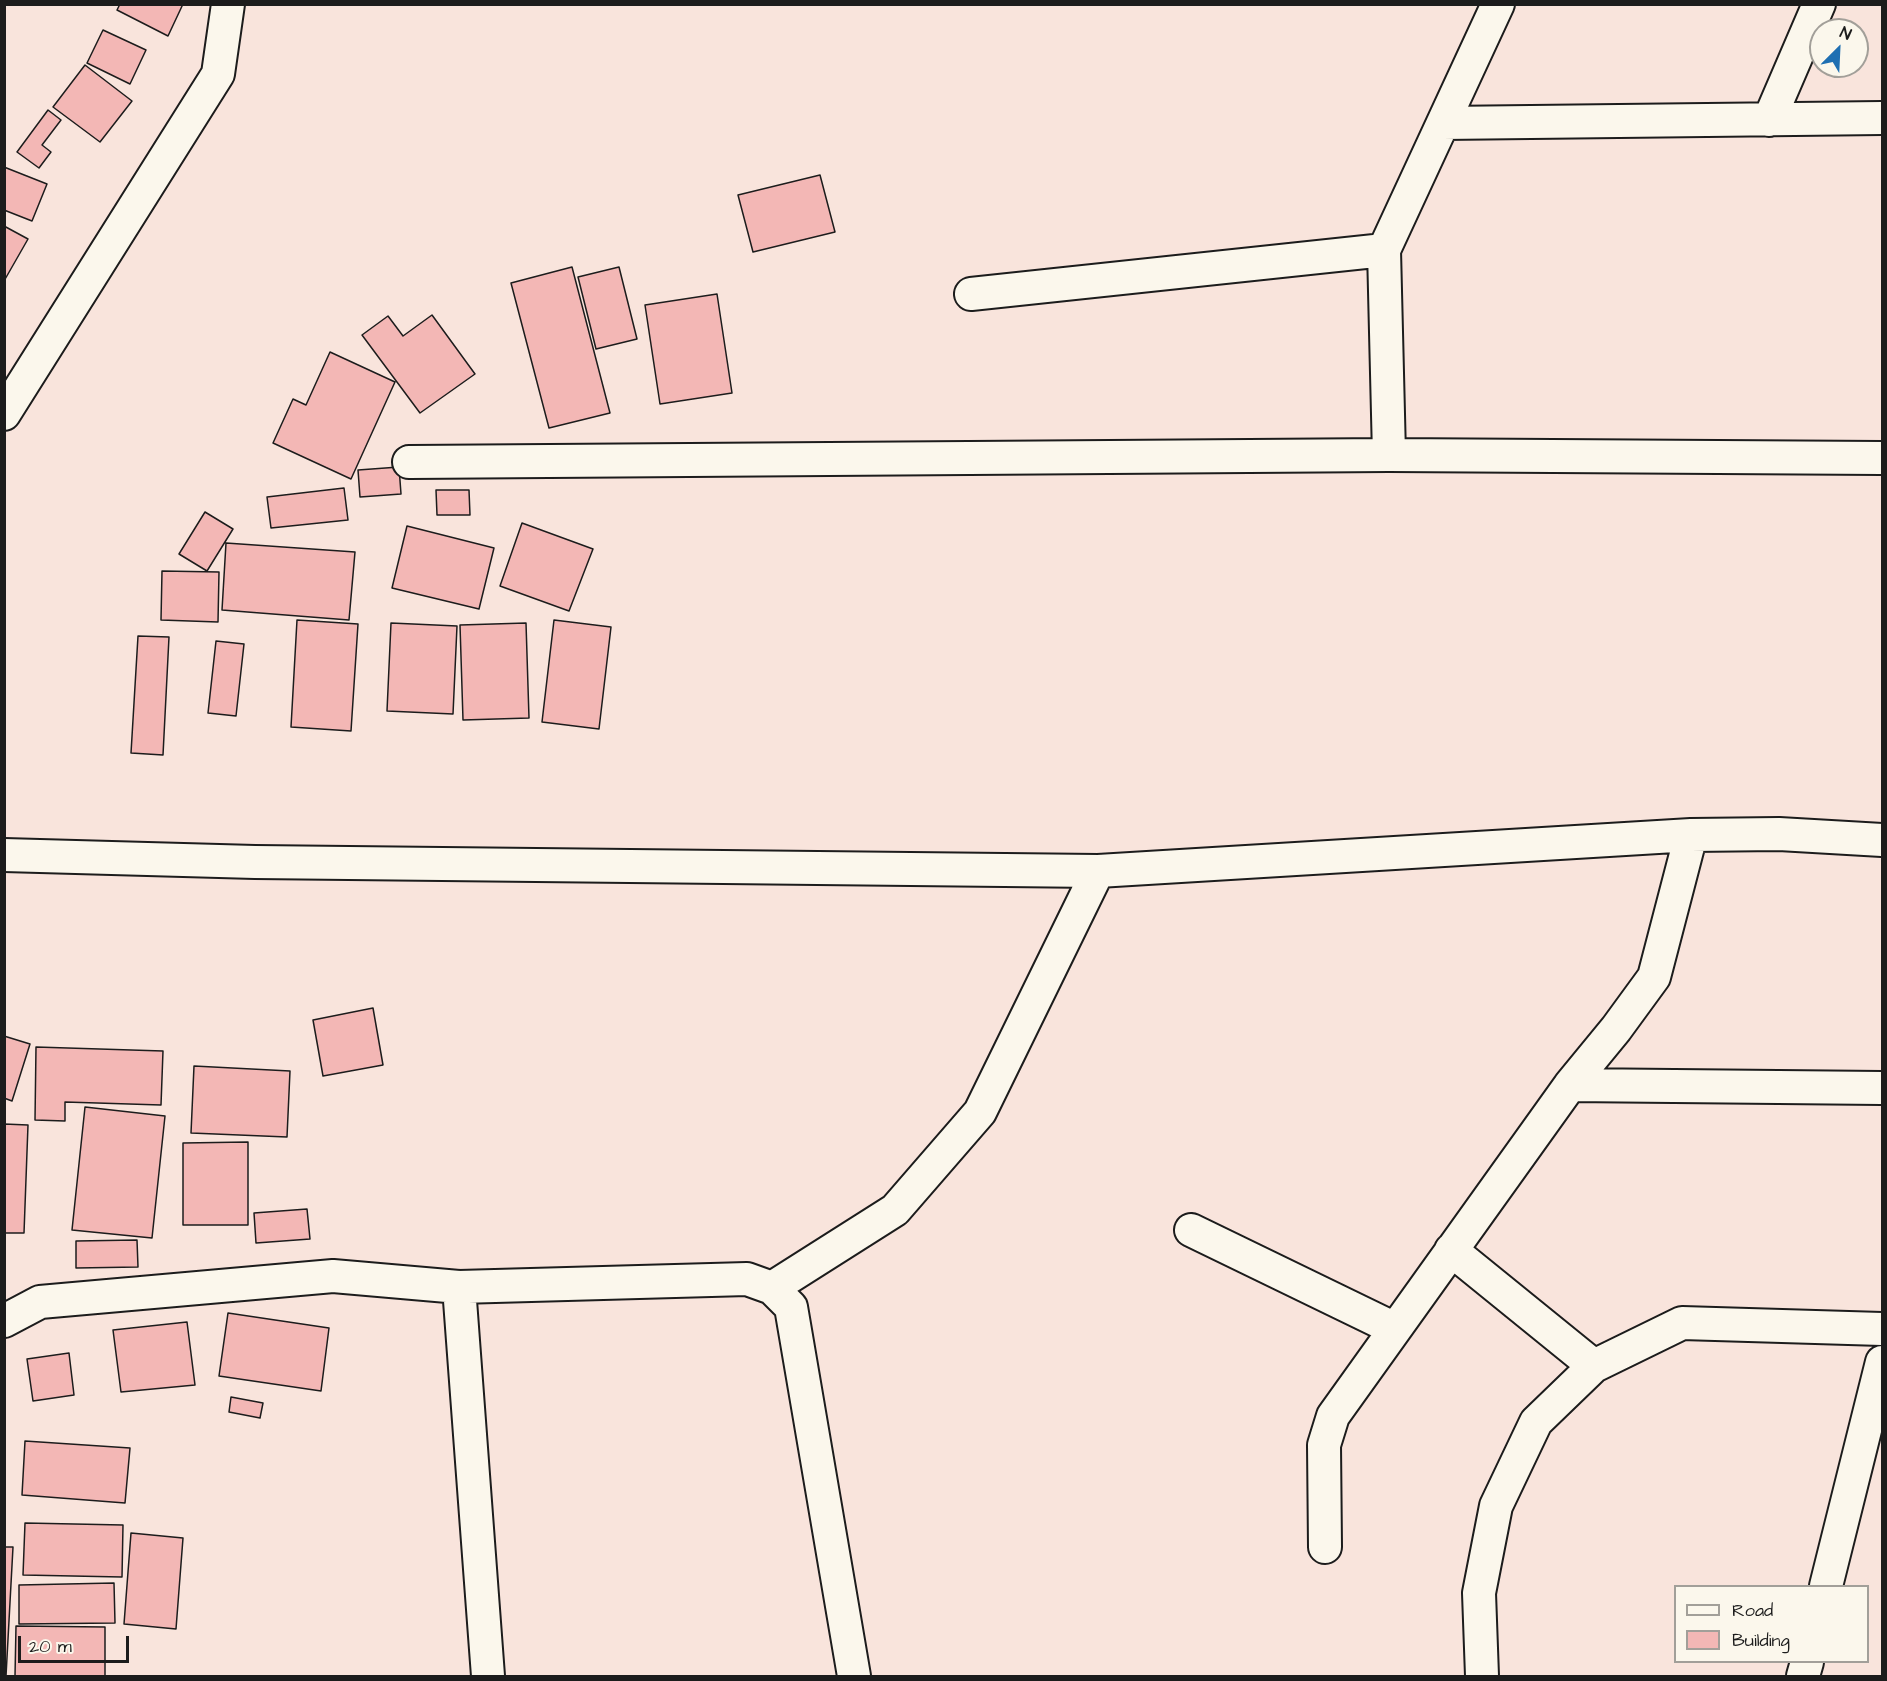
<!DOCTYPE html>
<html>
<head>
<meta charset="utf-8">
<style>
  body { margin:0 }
  #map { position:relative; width:1887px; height:1681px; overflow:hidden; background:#f9e4dc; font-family:"Architects Daughter",sans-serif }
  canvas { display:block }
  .frame { position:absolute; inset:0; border:6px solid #1c1c1c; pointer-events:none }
  .legend { position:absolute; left:1674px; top:1585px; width:195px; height:78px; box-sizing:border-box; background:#fbf7ec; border:2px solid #a29f99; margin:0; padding:8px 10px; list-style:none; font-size:18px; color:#1c1c1c }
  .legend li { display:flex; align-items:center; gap:12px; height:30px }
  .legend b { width:30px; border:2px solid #a29f99 }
  .north { position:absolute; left:1809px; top:18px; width:60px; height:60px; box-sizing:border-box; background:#fbf7ec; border:2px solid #a29f99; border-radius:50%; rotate:24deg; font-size:16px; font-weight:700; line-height:24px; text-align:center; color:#1c1c1c }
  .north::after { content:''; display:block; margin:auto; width:21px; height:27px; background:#1f6fb2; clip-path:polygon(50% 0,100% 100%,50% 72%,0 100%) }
  .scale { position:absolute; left:18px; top:1636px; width:111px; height:27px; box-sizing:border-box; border:3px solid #1c1c1c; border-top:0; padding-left:8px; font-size:18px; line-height:21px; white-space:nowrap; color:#1c1c1c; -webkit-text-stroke:4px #fbf7ec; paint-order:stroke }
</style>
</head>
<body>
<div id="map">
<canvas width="1887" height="1681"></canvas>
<div class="frame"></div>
<ul class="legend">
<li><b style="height:8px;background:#fbf7ec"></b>Road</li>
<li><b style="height:16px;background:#f3b7b5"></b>Building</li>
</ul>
<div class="north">N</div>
<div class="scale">20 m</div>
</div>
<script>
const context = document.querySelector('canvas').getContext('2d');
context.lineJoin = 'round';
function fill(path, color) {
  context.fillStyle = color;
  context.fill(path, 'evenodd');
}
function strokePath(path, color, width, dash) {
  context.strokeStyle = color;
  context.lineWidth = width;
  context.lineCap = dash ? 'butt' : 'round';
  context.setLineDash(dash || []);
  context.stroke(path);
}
const building = new Path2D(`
  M120 4H183L168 36 117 10Z
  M103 30 146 50 130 84 87 63Z
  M85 65 132 101 100 142 53 107Z
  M48 110 61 120 42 145 51 152 39 168 17 152Z
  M4 167 47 184 32 221 4 210Z
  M820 175 835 232 753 252 738 195Z
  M4 226 28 239 4 281Z
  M572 267 610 413 549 428 511 283Z
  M619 267 637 339 596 349 578 277Z
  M717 294 732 393 660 404 645 305Z
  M432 315 475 374 420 413 362 335 388 316 403 336Z
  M330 352 395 382 351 479 273 443 293 399 306 405Z
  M399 467 401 494 360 497 358 470Z
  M344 488 348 520 271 528 267 497Z
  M436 490H469L470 515H437Z
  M205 512 233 529 207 571 179 554Z
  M522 523 593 549 569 611 500 586Z
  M407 526 494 548 479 609 392 588Z
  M226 543 355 552 349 620 222 610Z
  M162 571 219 572 218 622 161 620Z
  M297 620 358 624 351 731 291 727Z
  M554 620 611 627 599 729 542 722Z
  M391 623 457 626 453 714 387 711Z
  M526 623 529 718 463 720 460 625Z
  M138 636 169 637 163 755 131 753Z
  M216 641 244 644 236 716 208 713Z
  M373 1008 383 1065 323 1076 313 1020Z
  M4 1036 30 1044 12 1101 4 1098Z
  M36 1047 163 1051 161 1105 65 1102V1121L35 1120Z
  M194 1066 290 1071 287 1137 191 1133Z
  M85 1107 165 1116 152 1238 72 1230Z
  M4 1124 28 1125 24 1233H4Z
  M248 1142V1225H183V1143Z
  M307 1209 310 1239 256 1243 254 1213Z
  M137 1240 138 1267 76 1268V1241Z
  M228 1313 329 1328 321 1391 219 1376Z
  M187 1322 195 1385 121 1392 113 1330Z
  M69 1353 74 1395 33 1401 27 1359Z
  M231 1397 263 1403 260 1418 229 1412Z
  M25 1441 130 1448 125 1503 22 1495Z
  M25 1523 123 1525 122 1577 23 1575Z
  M131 1533 183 1538 176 1629 124 1624Z
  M4 1547H13L6 1676H4Z
  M114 1583 115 1623 19 1624V1585Z
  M16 1626 105 1627V1676H15Z`);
fill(building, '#f3b7b5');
strokePath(building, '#1c1c1c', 1.5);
const street = new Path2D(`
  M1769 120 1819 4
  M1443 123 1882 118
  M971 294 1384 250
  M4 414 218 74 228 4
  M1389 455 1384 250 1498 4
  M409 462 1389 455 1882 458
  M4 855 255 862 1098 871 1691 835 1779 834 1882 840
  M1570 1085 1882 1088
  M1191 1230 1395 1329
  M1451 1250 1594 1366
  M459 1287 488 1676
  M772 1288 895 1210 980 1112 1098 871
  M4 1321 40 1302 333 1276 459 1287 747 1279 772 1288 791 1307 854 1676
  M1325 1547 1324 1445 1333 1416 1570 1085 1616 1029 1654 977 1691 835
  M1826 1586 1882 1362
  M1482 1676 1479 1593 1496 1506 1536 1422 1594 1366 1682 1323 1882 1329
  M1803 1676 1807 1662`);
strokePath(street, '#1c1c1c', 36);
strokePath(street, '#fbf7ec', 32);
</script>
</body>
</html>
